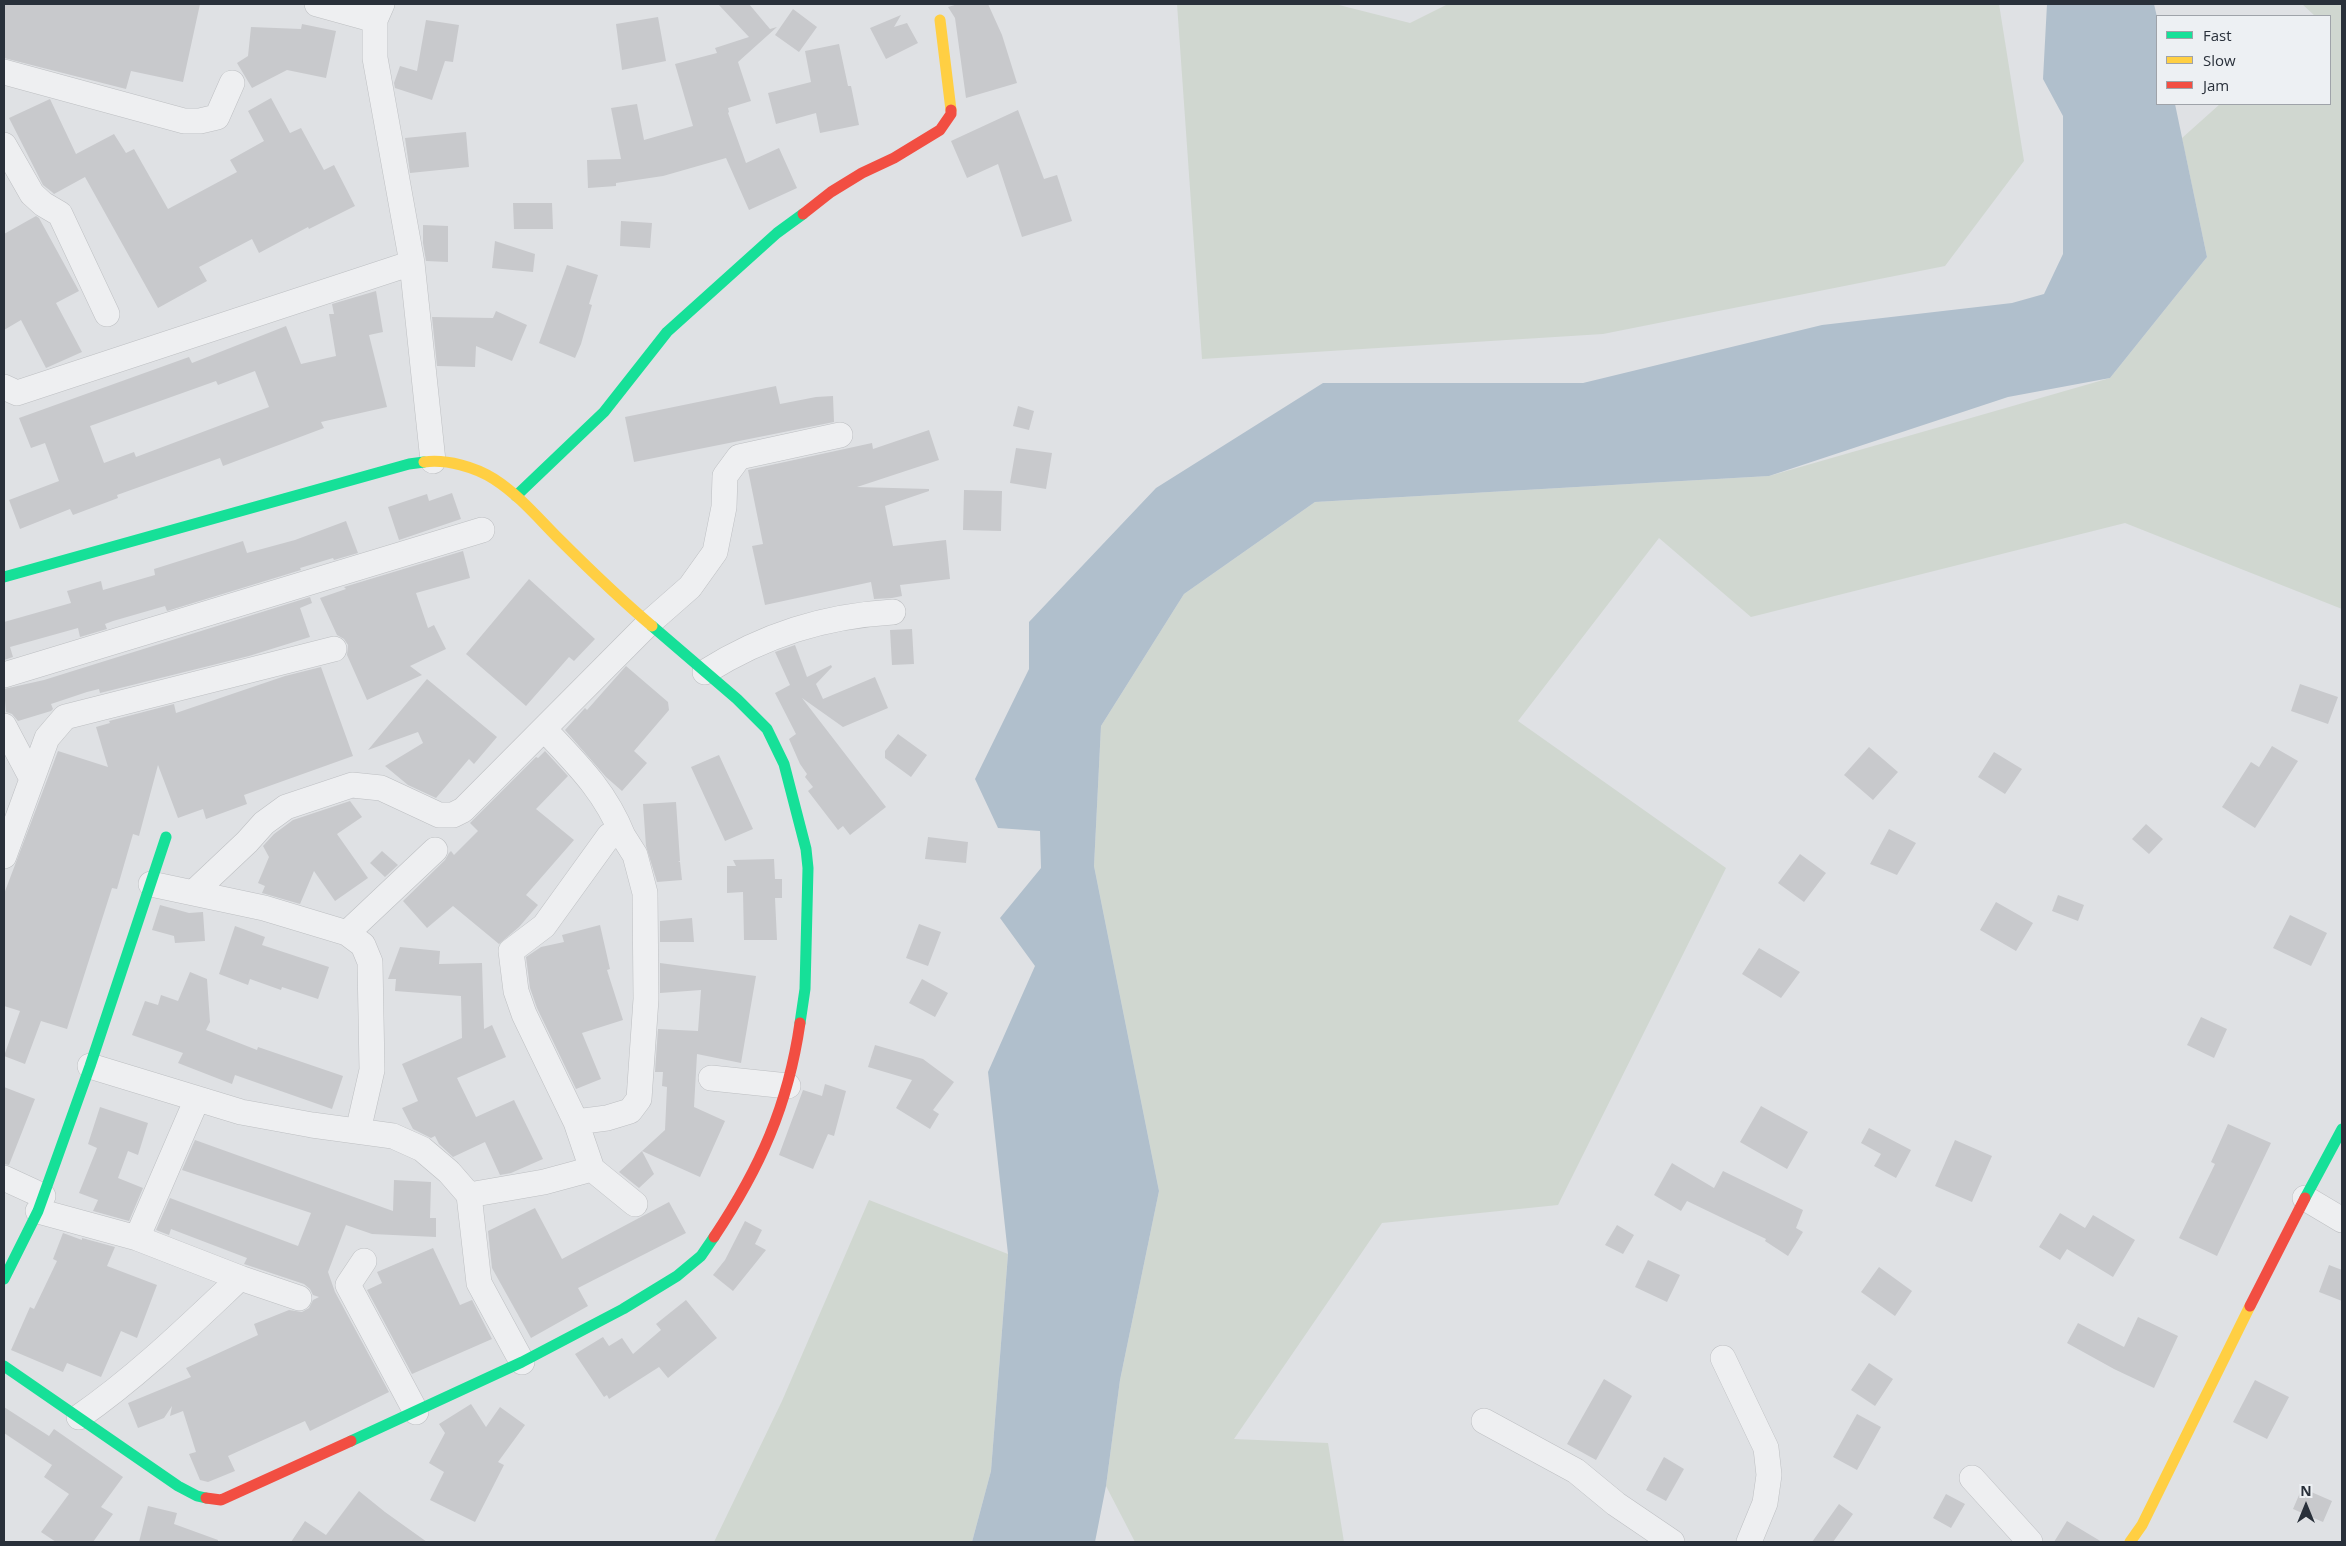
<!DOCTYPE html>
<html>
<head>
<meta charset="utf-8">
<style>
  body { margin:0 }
  #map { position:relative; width:2346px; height:1546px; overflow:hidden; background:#dfe1e4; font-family:"Open Sans",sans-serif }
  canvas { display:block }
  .frame { position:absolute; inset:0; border:5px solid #29303a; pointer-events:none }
  .legend { position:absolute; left:2156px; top:15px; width:175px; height:90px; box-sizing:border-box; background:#edf0f3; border:1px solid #9fa3a9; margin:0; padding:6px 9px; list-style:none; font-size:15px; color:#29303a }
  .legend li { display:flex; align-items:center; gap:10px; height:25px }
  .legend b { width:25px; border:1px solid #9fa3a9 }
  .north { position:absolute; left:2281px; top:1481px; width:50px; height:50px; -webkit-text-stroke:4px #edf0f3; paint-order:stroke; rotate:0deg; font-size:14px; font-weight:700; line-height:20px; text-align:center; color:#29303a }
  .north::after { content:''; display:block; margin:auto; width:18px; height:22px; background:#29303a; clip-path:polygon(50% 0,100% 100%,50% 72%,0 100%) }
</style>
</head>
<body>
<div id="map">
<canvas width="2346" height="1546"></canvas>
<div class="frame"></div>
<ul class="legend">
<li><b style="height:6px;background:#16e098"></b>Fast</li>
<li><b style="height:6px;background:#ffcf43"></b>Slow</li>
<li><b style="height:6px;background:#f24e42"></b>Jam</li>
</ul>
<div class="north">N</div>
</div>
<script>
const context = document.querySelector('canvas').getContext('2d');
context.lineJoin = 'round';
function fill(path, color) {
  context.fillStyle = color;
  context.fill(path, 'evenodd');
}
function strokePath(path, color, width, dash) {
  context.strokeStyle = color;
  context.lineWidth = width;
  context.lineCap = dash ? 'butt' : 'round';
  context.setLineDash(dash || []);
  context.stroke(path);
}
fill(new Path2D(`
  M1177 4H1335L1410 23 1448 4H1999L2024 161 1945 266 1603 334 1202 359Z
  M2302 4H2342V609L2125 523 1751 617 1659 538 1518 721 1726 868 1558 1205 1382 1223 1234 1439 1328 1443 1344 1542H1135L1106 1486 1120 1380 1159 1191 1094 866 1101 726 1184 594 1315 502 1769 476 2110 378 2207 257 2182 138 2220 104H2330V16H2315Z
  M869 1200 1008 1254 991 1471 972 1542H714L782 1401Z`), '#d0d7d0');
fill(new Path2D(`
  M2047 4H2154L2157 17V104H2175L2207 257 2110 378 2008 397 1769 476 1315 502 1184 594 1101 726 1094 866 1159 1191 1120 1380 1106 1486 1095 1542H972L991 1471 1008 1254 988 1072 1035 966 1000 918 1041 868 1040 831 998 828 975 779 1029 669V622L1156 488 1323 383H1583L1822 325 2012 303 2044 294 2063 254V116L2043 79Z`), '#b0bfcc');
fill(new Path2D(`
  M4 4H200L183 82 131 71 126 89 4 58Z
  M718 4H749L770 29 777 27 738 62 751 101 728 108 729 112 728 113 746 163 779 148 797 188 749 210 726 158 663 176 616 183V186L588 188 587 160 621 159 611 108 637 104 644 140 693 126 675 64 717 53 715 48 749 37Z
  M958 4H988L1002 35 1017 83 966 98 955 18 948 7Z
  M793 9 817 27 799 52 775 35Z
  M901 15 894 27 907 23 918 43 886 59 870 28Z
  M658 17 666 61 622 70 616 24Z
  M426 20 459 25 453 62 445 61 432 100 395 88 394 83 400 66 417 71Z
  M302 24 336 31 326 78 287 70 252 88 237 63 248 56 251 27 301 29Z
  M839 44 848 86H851L859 125 820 133 816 113 776 124 768 93 811 82 805 51Z
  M271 98 290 133 301 128 324 170 334 165 355 206 309 229 308 227 259 253 252 239 199 267 207 281 158 308 85 177 54 194 52 192 43 185 9 118 50 99 76 154 114 134 126 153 134 149 168 209 237 172 230 160 264 141 248 111Z
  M1018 110 1044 179 1057 175 1072 221 1022 237 998 164 967 178 951 141Z
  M466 132 469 167 410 173 405 138Z
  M513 203H552L553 229H514Z
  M36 216 39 218 79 291 56 303 82 352 46 368 21 320 4 330V234Z
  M621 221 652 223 650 248 620 246Z
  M423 225 448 226V262L426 261 423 243Z
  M495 241 535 254 533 272 492 268Z
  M567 265 598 275 589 304 592 305 581 344 575 358 539 343Z
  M376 291 383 332 369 335 387 407 321 422 324 428 223 466 220 458 117 495 118 498 73 515 70 509 20 529 9 500 59 481 45 443 31 448 19 418 189 357 192 363 286 326 301 364 336 356 329 314H334L332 304ZM255 371 269 407 136 457 134 452 104 463 90 426 216 381 218 385Z
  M496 311 527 325 512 361 476 346 475 367 437 366 432 317 493 318Z
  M776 386 780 404 816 397 833 396 834 422 634 462 625 417Z
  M1018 406 1034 411 1029 430 1013 426Z
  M929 430 939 460 857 487 929 489V491L885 506 893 546 946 540 950 579 900 585 902 596 892 598 874 599 871 582 765 605 752 546 763 544 748 470 872 443 873 449Z
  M1016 448 1052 453 1046 489 1010 483Z
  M964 490 1002 491 1001 531 963 530Z
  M452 493 461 519 399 540 388 507 427 494 429 501Z
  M346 521 358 553 334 560 333 558 300 568 301 570 167 611 165 606 113 621 105 624 107 629 80 637 78 628 10 647 13 657 4 660V622L71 603 67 591 101 581 103 590 155 575 154 569 243 541 247 553 295 540Z
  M463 551 470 578 416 593 428 628 434 625 446 649 410 666 422 675 367 700 347 655 348 645 344 639 337 635 320 598 346 589 344 587Z
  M529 579 595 639 574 661 569 657 526 706 466 654Z
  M310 597 312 603 300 608 310 637 249 656 100 693 99 689 87 692 51 704 53 709 51 711 18 721 12 714 6 712 4 689 44 680Z
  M912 629 914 664 892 665 890 630Z
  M795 645 807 677 831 665 832 667 816 684 823 699 875 677 888 708 843 727 802 698 886 807 850 835 843 826 838 830 808 791 813 787 805 777 807 774 800 764 789 739 796 734 775 693 790 685 775 652Z
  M626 666 668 702 669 710 634 751 647 763 622 791 606 777 565 730 585 708 587 710Z
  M321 667 353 756 244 795 247 804 206 819 203 809 178 818 158 765 139 836 133 834 117 889 112 888 67 1029 41 1021 25 1064 4 1056 20 1011 4 1006V894L58 751 108 767 96 727 110 723 109 721 174 704 176 713 285 676Z
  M427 679 497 737 474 764 469 759 436 798 408 785 385 766 423 743 418 732 368 750Z
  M2300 684 2338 697 2328 724 2291 711Z
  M898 734 927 755 911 777 885 758V751Z
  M2272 746 2298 761 2255 828 2222 807 2251 762 2259 767Z
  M1869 747 1898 772 1873 800 1844 775Z
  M545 751 568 776 536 809 574 840 526 895 538 905 519 927 499 944 453 906 427 928 403 901 445 860 449 853 451 851 454 855 478 831 470 823 536 757 538 758Z
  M1994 752 2022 769 2005 794 1978 777Z
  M719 755 753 829 725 841 691 767Z
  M350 801 362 817 337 834 368 878 335 901 314 871 300 904 262 893 265 886 258 883 269 857 263 846 274 834 293 820Z
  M676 802 680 861 678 862H680L682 880 657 882 646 846 643 804Z
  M2146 824 2163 839 2149 854 2132 839Z
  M1889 829 1916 843 1897 875 1870 864Z
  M928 837 968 842 966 863 925 859Z
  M382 851 398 865 385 877 370 863Z
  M1800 854 1826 873 1804 902 1778 883Z
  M774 859 775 879H782V898H775L777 940H744L743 892 727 893V866H736L733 860Z
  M2058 895 2084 905 2078 921 2052 911Z
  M1996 902 2033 923 2016 951 1980 930Z
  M160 905 189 913 203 912 205 941 175 943 174 936 152 930Z
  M2290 915 2327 933 2311 966 2273 948Z
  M692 918 694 942H660V921Z
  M919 924 941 932 928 966 906 958Z
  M600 925 610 969 607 970 623 1020 582 1033 601 1079 576 1089 537 1008 530 988 526 957 541 947 564 942 562 935Z
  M235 926 265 937 262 945 329 967 318 999 282 987 281 990 250 979 248 985 219 974Z
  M400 947 440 951 439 964 482 963 484 1029 492 1025 506 1057 457 1078 476 1117 514 1100 543 1159 511 1173 500 1175 485 1142 453 1157 439 1144 435 1136 431 1138 413 1129 402 1108 418 1101 402 1064 462 1038 461 996 395 991 396 979H388Z
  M1759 948 1800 972 1781 998 1742 974Z
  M660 963 756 976 741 1063 697 1054 694 1107 725 1121 700 1177 642 1151 665 1130 667 1087 662 1086 663 1072H655L658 1029 698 1031 701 990 660 993Z
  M190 972 207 979 210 1022 206 1030 257 1050 258 1047 343 1076 332 1109 235 1075 232 1084 178 1063 183 1053 132 1035 145 1001 158 1005 161 995 178 1001Z
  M922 979 948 993 935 1017 909 1003Z
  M2201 1017 2227 1029 2214 1058 2187 1045Z
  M875 1045 923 1059 954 1082 933 1110 939 1114 930 1129 896 1108 912 1080 868 1067Z
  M825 1084 846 1091 834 1136 828 1134 813 1169 779 1155 803 1090 822 1096Z
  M4 1087 35 1099 9 1165 4 1164Z
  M1761 1106 1808 1132 1787 1169 1740 1142Z
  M100 1107 148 1123 138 1155 128 1151 118 1178 143 1188 129 1221 93 1211 98 1200 79 1193 97 1148 88 1144Z
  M2228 1124 2271 1143 2217 1256 2179 1238 2215 1164 2211 1162Z
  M1869 1128 1911 1150 1896 1178 1874 1166 1881 1154 1861 1143Z
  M195 1140 393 1211 394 1180 431 1182 430 1218H436V1237L372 1234 346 1225 328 1272 335 1292 389 1392 310 1431 305 1421 228 1456 235 1471 208 1482 200 1480 189 1454 196 1452 183 1411 170 1416 172 1406 164 1418 138 1428 128 1403 191 1377 186 1368 258 1335 254 1324 289 1310 302 1312 309 1308 313 1300 319 1297 313 1295 310 1289 304 1284 244 1264 247 1258 171 1229 169 1235 156 1230 170 1198 298 1246 311 1213 182 1170Z
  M1955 1140 1992 1156 1972 1202 1935 1186Z
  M642 1151 654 1174 639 1188 619 1172Z
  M1672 1163 1714 1188 1723 1171 1803 1210 1796 1228 1803 1232 1788 1256 1765 1241 1766 1239 1687 1201 1681 1211 1654 1195Z
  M669 1202 686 1233 578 1288 588 1306 531 1338 492 1268 488 1231 535 1208 562 1259Z
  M2060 1213 2085 1228 2093 1215 2135 1240 2113 1277 2067 1249 2060 1260 2039 1247Z
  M745 1221 762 1230 755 1244 766 1250 733 1291 713 1275 725 1260Z
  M1617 1225 1634 1235 1623 1254 1605 1245Z
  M63 1233 82 1240V1238L115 1247 107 1266 157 1285 137 1338 121 1331 101 1377 67 1363 63 1372 11 1350 30 1307 34 1309 57 1261 53 1259Z
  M433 1248 460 1305 472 1300 492 1339 412 1374 367 1290 382 1283 377 1272Z
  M1648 1260 1680 1275 1667 1302 1635 1287Z
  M2329 1265 2342 1270V1301L2319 1292Z
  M1879 1267 1912 1291 1895 1316 1861 1292Z
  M686 1300 717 1338 668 1378 659 1367 609 1399 607 1395 604 1397 575 1354 603 1337 609 1346 622 1338 633 1354 661 1330 656 1324Z
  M2138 1317 2178 1336 2154 1388 2114 1369 2067 1343 2078 1323 2124 1347Z
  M1869 1363 1893 1379 1875 1406 1851 1390Z
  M1604 1379 1632 1396 1596 1460 1567 1444Z
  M2255 1380 2289 1397 2267 1439 2233 1422Z
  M471 1404 486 1427 500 1407 525 1425 498 1462 504 1465 475 1522 430 1500 444 1472 429 1463 445 1433 439 1424Z
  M4 1407 49 1436 54 1429 123 1477 101 1507 113 1514 93 1542H56L41 1532 69 1494 44 1477 52 1465 4 1433Z
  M1857 1414 1881 1427 1857 1470 1833 1457Z
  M1664 1457 1684 1469 1666 1501 1646 1490Z
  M2302 1488 2332 1501 2323 1522 2293 1509Z
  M359 1491 385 1512 427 1542H291L305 1521 326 1535Z
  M1946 1494 1965 1504 1951 1528 1933 1518Z
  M1839 1504 1853 1514 1833 1542H1812Z
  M148 1506 177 1513 174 1524 218 1540V1542H139Z
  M2067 1521 2102 1542H2054Z`), '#c8c9cc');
const street = new Path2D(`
  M317 4 375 20
  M382 4 375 20V58L412 263 433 461
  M4 72 184 121H200L217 117 232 83
  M4 145 32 194 43 204 60 214 107 314
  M4 387 17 393 412 263
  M705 672C764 635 824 616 893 612
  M4 675 482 530
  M4 726 32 779
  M544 729C577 764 605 791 623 836
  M609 836H623L635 855 645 893 646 999 639 1099 630 1111 607 1118 576 1122 524 1014 516 991 511 951 544 926Z
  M4 856 47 738 65 717 334 649
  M151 884 264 908 347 933 363 945 370 962 372 1070 358 1131
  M194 892 247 842 264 823 286 807 352 785 381 788 439 815H453L463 810 649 623 690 587 715 552 724 507 725 476 739 457 840 435
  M347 933 435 850
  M90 1066 241 1112 312 1125 393 1136 422 1149 449 1172 469 1195
  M711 1078 788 1086
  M576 1122 592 1169
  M4 1178 43 1196
  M2305 1198 2342 1220
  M38 1211 137 1238 240 1278C188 1327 138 1376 79 1417
  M137 1238 197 1099
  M364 1261 348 1285 416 1412
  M240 1278 299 1298
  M1723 1358 1766 1448 1769 1475 1765 1503 1749 1542
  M522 1362 479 1283 469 1195 544 1182 592 1169 635 1204
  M1484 1421 1576 1471 1616 1504 1672 1542
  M1972 1478 2030 1542`);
strokePath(street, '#bdbfc2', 26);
strokePath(street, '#eeeff1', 25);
strokePath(new Path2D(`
  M516 496 604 412 667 332 777 233 803 214
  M4 577 409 464 424 462
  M652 626 737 699 767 729 784 764 806 849 808 868 805 989 800 1023
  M2305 1198 2342 1129
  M4 1279 38 1211 90 1066 166 837
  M4 1366 178 1486 197 1496 206 1498
  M351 1441 522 1362 623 1309 677 1276 701 1256 714 1237`), '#16e098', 11);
strokePath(new Path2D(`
  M940 20 951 110
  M424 462C447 459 475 467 494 479 519 495 539 519 559 539 589 569 619 598 652 626
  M2130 1542 2142 1525 2250 1306`), '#ffcf43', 11);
strokePath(new Path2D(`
  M803 214 831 192 862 173 894 158 940 130 951 114V110
  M714 1237C760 1168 788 1106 800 1023
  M2250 1306 2305 1198
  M206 1498 221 1500 351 1441`), '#f24e42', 11);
</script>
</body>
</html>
